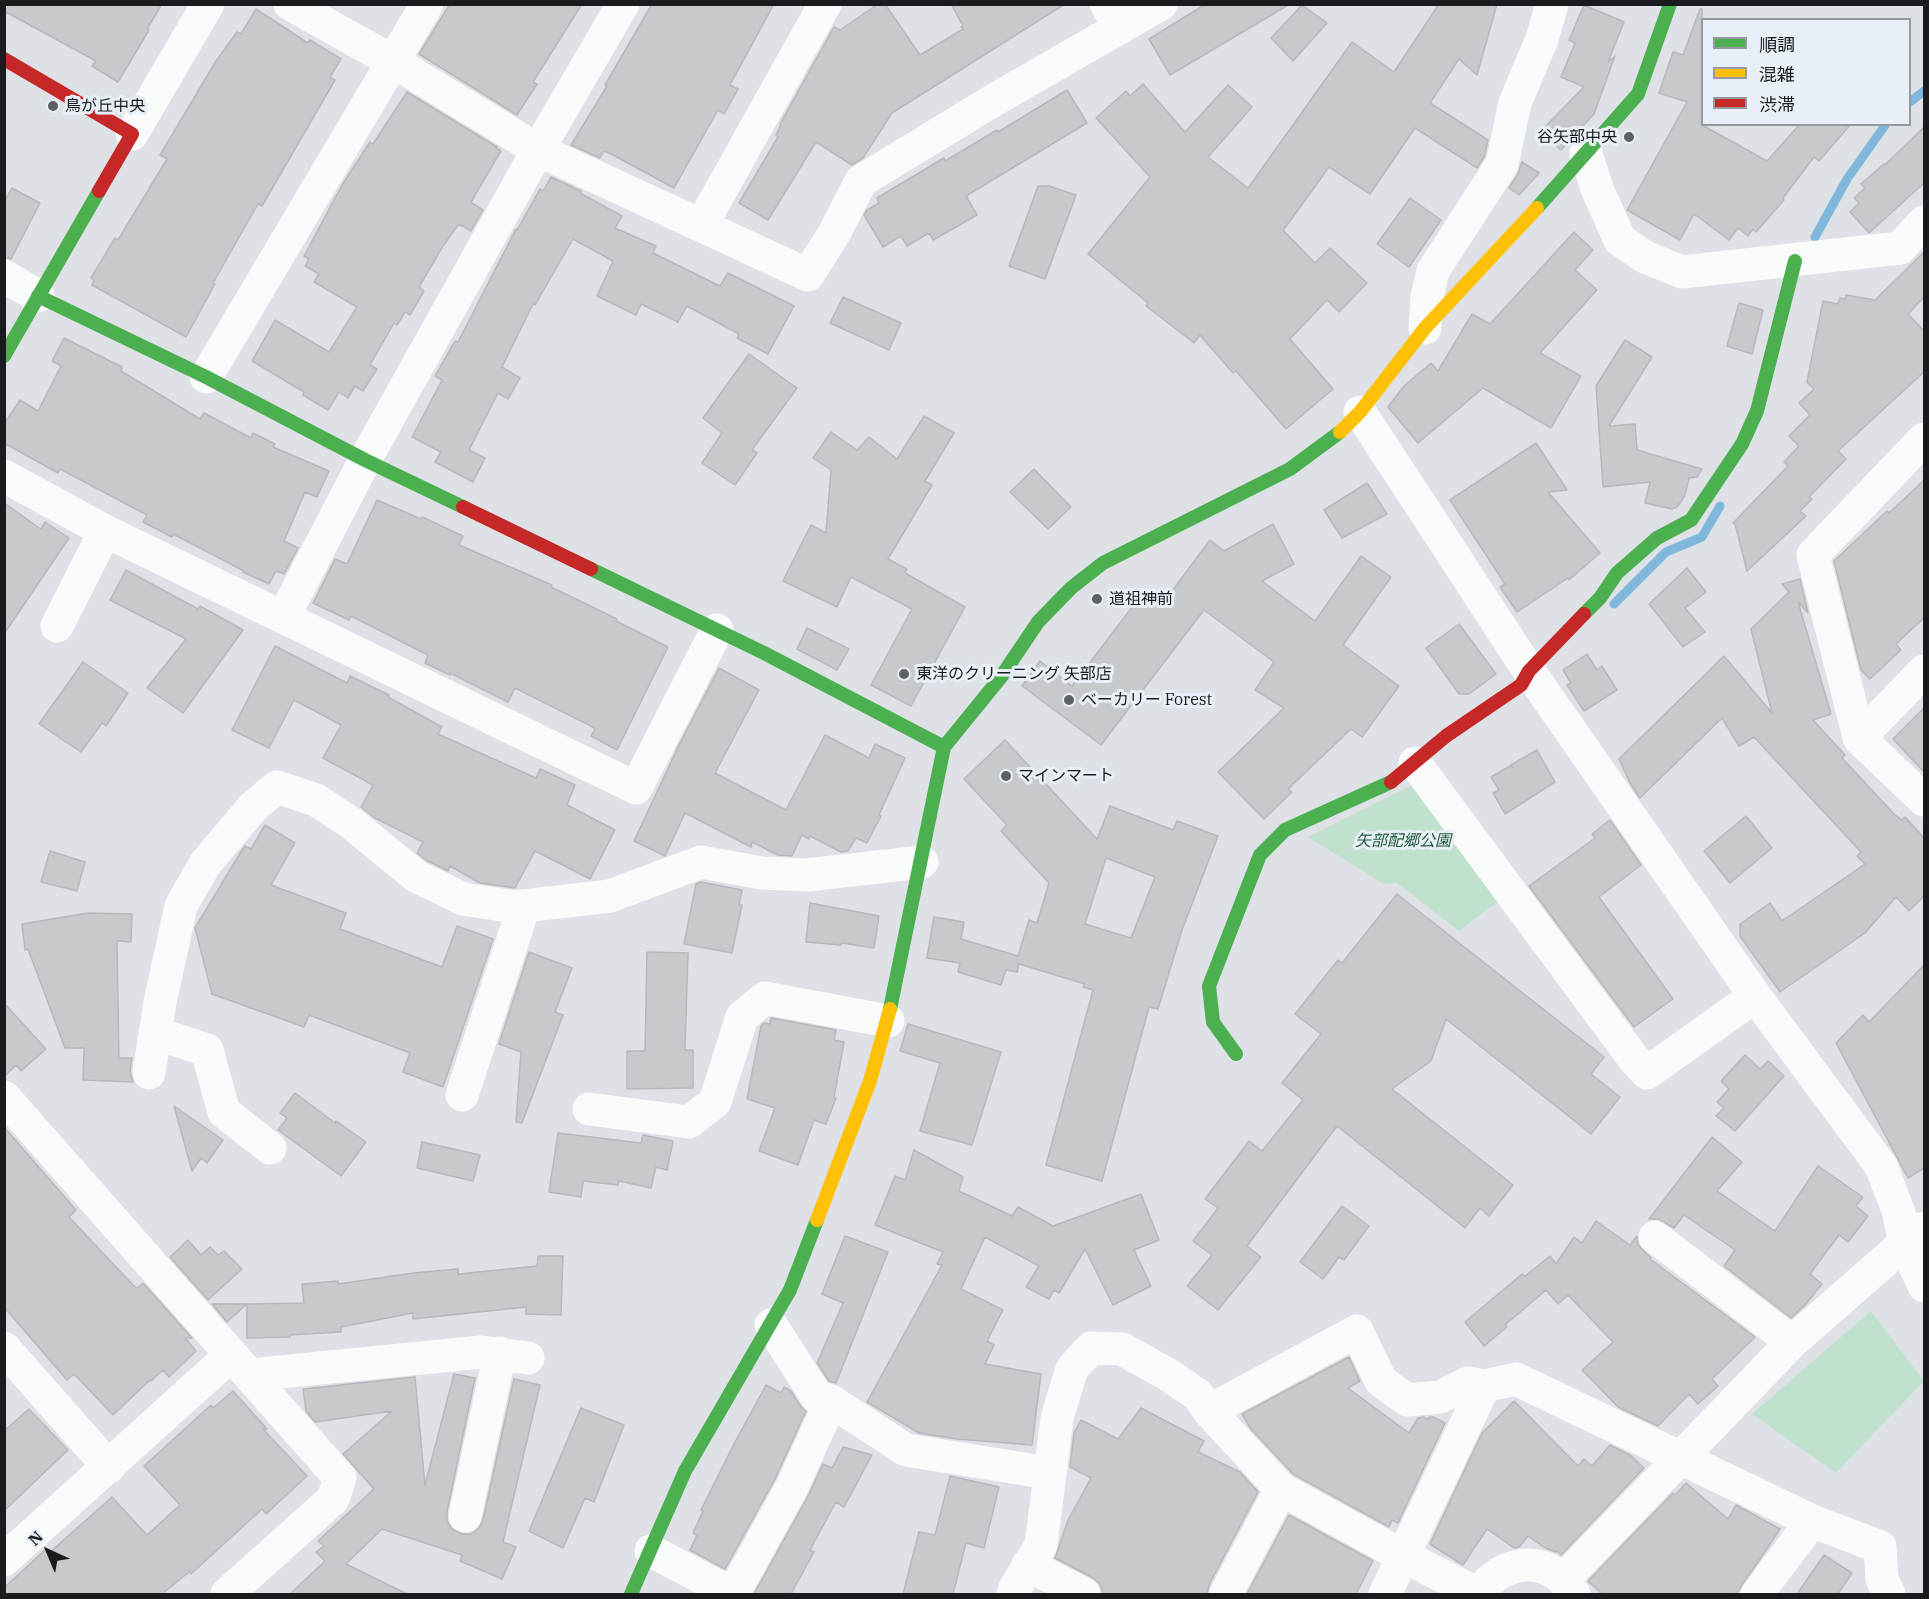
<!DOCTYPE html>
<html>
<head>
<meta charset="utf-8">
<style>
  body { margin:0 }
  #map { position:relative; width:1929px; height:1599px; overflow:hidden; background:#dee2e6; font-family:"IBM Plex Serif","Noto Sans JP",serif }
  canvas { display:block }
  .frame { position:absolute; inset:0; border:6px solid #191b1e; pointer-events:none }
  .legend { position:absolute; left:1701px; top:18px; width:210px; height:108px; box-sizing:border-box; background:#e8eff6; border:2px solid #959aa0; margin:0; padding:8px 10px; list-style:none; font-size:18px; color:#191b1e }
  .legend li { display:flex; align-items:center; gap:12px; height:30px }
  .legend b { width:30px; border:2px solid #959aa0 }
  .north { position:absolute; left:18px; top:1521px; width:60px; height:60px; -webkit-text-stroke:4px #e8eff6; paint-order:stroke; rotate:316deg; font-size:16px; font-weight:700; line-height:24px; text-align:center; color:#191b1e }
  .north::after { content:''; display:block; margin:auto; width:21px; height:27px; background:#191b1e; clip-path:polygon(50% 0,100% 100%,50% 72%,0 100%) }
</style>
</head>
<body>
<div id="map">
<canvas width="1929" height="1599"></canvas>
<div class="frame"></div>
<ul class="legend">
<li><b style="height:8px;background:#4caf50"></b>順調</li>
<li><b style="height:8px;background:#ffc107"></b>混雑</li>
<li><b style="height:8px;background:#c62828"></b>渋滞</li>
</ul>
<div class="north">N</div>
</div>
<script>
const context = document.querySelector('canvas').getContext('2d');
context.lineJoin = 'round';
function fill(path, color) {
  context.fillStyle = color;
  context.fill(path, 'evenodd');
}
function strokePath(path, color, width, dash) {
  context.strokeStyle = color;
  context.lineWidth = width;
  context.lineCap = dash ? 'butt' : 'round';
  context.setLineDash(dash || []);
  context.stroke(path);
}
function drawText(font, color, halo, rows, align = 'center') {
  context.font = font + ' "IBM Plex Serif","Noto Sans JP",serif';
  context.lineWidth = 6;
  context.setLineDash([]);
  context.textBaseline = 'middle';
  context.strokeStyle = halo;
  context.fillStyle = color;
  for (const [text, x, y, turn = 0] of rows) {
    context.save();
    context.translate(x, y);
    context.rotate((+turn || 0) * Math.PI / 180);
    context.textAlign = isNaN(turn) ? turn : align;
    if (halo) context.strokeText(text, 0, 0);
    context.fillText(text, 0, 0);
    context.restore();
  }
}
fill(new Path2D(`
  M1414 784 1501 899 1459 931 1397 883 1384 884 1308 837Z
  M1871 1311 1924 1381 1836 1473 1752 1414Z`), '#c0e1ce');
strokePath(new Path2D(`
  M1910 102 1924 91
  M1815 237 1847 179 1886 124
  M1614 604 1666 552 1702 537 1720 506`), '#80b8dc', 9);
const building = new Path2D(`
  M4 4H162L147 29 149 30 118 82 92 66 96 61 4 11Z
  M450 4H582L533 82 537 84 517 115 419 54Z
  M652 4H774L730 85 738 89 724 114 718 110 674 188 613 155 604 151 600 158 571 145 607 86 605 85Z
  M878 4H885L920 55 963 29 961 27 963 26 951 4H1065L892 113 863 158 852 165 816 142 768 220 739 203 778 137 776 135 781 125 780 124 834 27 840 30Z
  M1206 4H1290L1170 75 1149 39Z
  M1439 4H1497L1477 75 1459 59 1430 103 1488 140 1484 157 1477 168 1415 128 1370 194 1329 167 1290 221 1283 230 1315 263 1330 248 1367 283 1339 312 1327 300 1290 339 1333 389 1286 429 1236 371 1233 373 1200 335 1194 343 1146 306 1148 303 1088 254 1150 177 1096 118 1126 91 1130 96 1143 84 1185 132 1228 85 1252 107 1208 157 1248 188 1352 42 1394 72Z
  M1302 5 1327 23 1293 61 1271 38Z
  M1584 5 1624 22 1608 62 1615 56 1594 114 1561 150 1540 132 1584 87 1561 77 1575 43 1569 40Z
  M256 9 308 43 310 40 341 59 330 77 335 80 262 206 258 204 213 283 215 284 186 337 92 285 94 280 91 278 115 238 118 240 167 159 160 155 216 61 237 32 241 34Z
  M1700 9H1702V125L1767 161 1800 124H1851L1819 161 1814 157 1783 198 1784 200 1756 232 1753 229 1748 236 1738 228 1729 240 1694 214 1680 240 1627 210 1687 102 1659 93 1673 52 1683 55Z
  M1067 90 1087 123 966 196 977 215 933 240 929 233 907 246 901 236 883 247 864 215 867 210 879 203 877 198 944 158 945 161 997 130 998 132Z
  M407 92 497 147 496 148 501 151 471 202 483 210 471 231 459 224 443 246 419 287 424 291 410 315 405 312 397 325 394 323 370 365 377 369 363 391 355 386 348 398 339 392 328 410 303 395 304 392 252 361 275 320 329 352 357 307 314 282 319 274 305 266 309 259 304 256 342 185 370 142 373 144Z
  M1924 127V183L1869 233 1850 212 1859 203 1854 198 1865 188 1861 184 1884 164 1885 165Z
  M1522 162 1539 173 1519 195 1509 188 1518 174Z
  M551 177 581 191 580 193 622 216 615 228 656 246 653 253 720 286 728 273 794 306 768 354 737 338 739 334 687 306 678 322 641 304 636 315 597 296 613 261 573 239 535 305 533 304 502 367 520 378 508 399 498 393 469 450 485 458 473 482 435 462 441 452 412 437 442 380 435 376 455 341 458 342 516 229 517 230 540 189 543 191Z
  M1038 186H1049L1076 195 1045 279 1009 266Z
  M12 188 40 203 11 259 4 257V202Z
  M1410 198 1441 220 1409 267 1377 244Z
  M1574 232 1593 250 1575 270 1597 290 1540 353 1581 376 1551 428 1483 388 1418 443 1388 407 1404 386 1431 363 1438 371 1472 314 1490 324Z
  M1924 252V297L1908 314 1924 331V372L1838 451 1846 459 1809 497 1812 499 1800 511 1806 516 1747 571 1735 524 1733 523 1788 466 1784 462 1799 446 1789 436 1810 415 1799 403 1814 389 1807 382 1823 301 1838 304 1840 298 1845 299 1846 295 1875 300Z
  M843 297 901 323 889 350 830 323Z
  M1739 303 1763 310 1752 354 1727 346Z
  M64 338 122 367 121 371 200 419 204 413 251 438 253 433 275 444 273 447 329 471 317 497 305 492 284 541 298 548 284 574 276 571 269 584 243 572 244 571 173 534 172 537 143 522 147 515 60 469 58 473 4 443V424L20 400 38 411 61 366 52 361Z
  M1625 340 1652 357 1609 426 1635 424 1637 450 1702 469 1697 477 1689 478 1685 495 1678 506 1672 509 1645 503 1650 482 1603 487 1596 386Z
  M749 354 797 388 752 450 757 453 735 485 702 463 722 433 703 418Z
  M924 416 954 433 925 481 932 485 888 559 907 569 905 573 965 607 911 706 871 685 912 609 851 577 837 607 783 581 811 525 826 533 831 470 813 458 831 432 857 450 869 437 897 459Z
  M1536 443 1567 490 1548 492 1600 553 1569 580 1568 578 1517 612 1500 587 1505 584 1450 500Z
  M1034 469 1071 507 1048 529 1010 492Z
  M1924 480V618L1896 644 1901 650 1870 679 1861 670 1834 561 1887 511 1889 513Z
  M1367 483 1387 514 1342 538 1324 510Z
  M377 500 421 519 422 517 463 536 459 545 552 585 551 587 617 619 616 621 668 647 617 750 591 736 595 729 589 725 515 688 508 702 450 673V675L425 663 428 655 351 616 349 620 313 603 335 559 347 564Z
  M4 503 41 529 45 522 69 538 4 634Z
  M1273 524 1294 564 1262 581 1315 621 1361 556 1391 577 1343 645 1399 686 1362 737 1351 729 1288 789 1292 792 1264 819 1218 772 1284 708 1255 690 1274 662 1204 610 1101 745 1022 686 1040 661 1072 686 1143 593 1161 606 1210 540 1224 551Z
  M1687 568 1706 592 1685 608 1705 632 1683 647 1649 604Z
  M126 570 198 609 200 606 243 630 183 713 147 688 186 639 110 600Z
  M1800 579 1808 613 1798 602 1831 714 1813 720 1845 755 1842 758 1894 814 1902 820 1905 817 1924 838V896L1909 911 1896 897 1865 933 1780 992 1740 936V924L1770 903 1782 921 1865 864 1857 856 1861 852 1754 737 1739 746 1722 718 1640 798 1630 783 1619 759 1724 656 1772 713 1751 629 1789 592 1782 584Z
  M1459 624 1496 674 1469 694H1459L1426 648Z
  M807 628 849 649 837 670 797 649Z
  M275 646 347 683 350 676 389 695 388 697 442 727 438 734 536 778 540 769 575 785 567 805 615 830 590 879 535 851 515 888 480 883 450 866 448 871 426 860 417 853 423 842 375 818 361 807 373 785 323 758 341 725 294 700 269 748 232 730Z
  M1587 654 1597 670 1602 666 1617 690 1584 711 1567 685 1571 683 1563 670Z
  M83 662 128 693 106 726 102 723 81 752 39 724Z
  M719 668 759 690 715 773 786 810 825 735 869 758 875 744 905 758 879 815 881 816 867 843 856 838 848 851 841 852 810 836 809 839 802 835 792 856 778 855 752 842 751 847 685 813 665 856 634 841 679 745Z
  M1924 708V772L1893 739Z
  M1005 740 1097 839 1110 806 1173 830 1177 821 1218 836 1182 930 1158 1009 1149 1007 1102 1181 1046 1165 1093 990 1083 987 1085 984 1019 964 1017 972 1006 970 1001 985 958 972 960 963 927 958 934 917 964 922 961 939 1018 956 1029 920 1037 923 1049 883 1001 831 1007 825 964 779ZM1106 858 1155 877 1131 938 1085 924Z
  M1537 750 1555 782 1505 814 1493 793 1499 790 1491 777 1510 766 1513 768 1511 765Z
  M1746 816 1772 848 1730 883 1704 851Z
  M1610 820 1641 865 1599 897 1673 999 1634 1027 1529 886 1595 838 1592 834Z
  M265 825 295 843 271 885 346 913 340 929 442 967 457 926 493 939 443 1087 403 1072 410 1053 309 1015 304 1027 212 994 195 928 242 850 245 846 251 849Z
  M50 851 85 862 77 891 41 882Z
  M701 882 742 890 739 905H742L732 953 684 944 696 884Z
  M1397 894 1604 1057 1591 1074 1620 1097 1591 1134 1446 1019 1431 1061 1392 1089 1513 1185 1489 1216 1480 1208 1465 1228 1337 1126 1247 1246 1261 1257 1218 1310 1187 1286 1212 1255 1193 1241 1218 1208 1205 1199 1249 1141 1262 1151 1303 1100 1282 1083 1321 1034 1295 1014 1338 960 1342 963Z
  M810 903 879 916 874 948 842 943 841 945 806 942Z
  M88 913 132 914 131 942 117 941 119 1058H132L130 1071 133 1082 83 1080 84 1048H65L28 949 25 950 22 924Z
  M529 952 572 968 555 1012 563 1015 522 1123 516 1122 521 1052 499 1044Z
  M647 952 688 953 685 1050H693V1088L627 1089V1051H645Z
  M1924 965V1168L1908 1178 1836 1043 1863 1015 1869 1022Z
  M4 1003 46 1049 21 1071 16 1065 4 1077Z
  M771 1018 836 1030 834 1040 844 1042 834 1097 836 1098 826 1124 814 1120 798 1165 759 1151 775 1108 747 1099 761 1026 764 1023 770 1024Z
  M908 1024 1001 1052 972 1145 920 1131 940 1063 900 1051Z
  M1745 1055 1760 1069 1768 1061 1784 1076 1735 1131 1716 1116 1724 1108 1717 1102 1729 1089 1721 1081Z
  M295 1093 335 1123 336 1121 366 1142 341 1176 278 1130 287 1118 280 1113Z
  M174 1106 223 1140 207 1163 201 1158 192 1171Z
  M4 1127 76 1210 69 1217 133 1285 137 1288 143 1283 192 1338H185L196 1351 169 1377 163 1370 151 1381 150 1380 113 1415 74 1374 67 1380 4 1307Z
  M558 1133 641 1143 643 1135 673 1141 667 1170 656 1167 651 1188 619 1181 618 1185 583 1181 581 1197 549 1192Z
  M1712 1137 1742 1162 1717 1191 1775 1231 1818 1166 1863 1197 1856 1206 1868 1216 1848 1242 1839 1235 1810 1274 1822 1284 1805 1305 1791 1318 1724 1266 1735 1250 1684 1215 1674 1228 1658 1219H1649Z
  M422 1142 480 1155 473 1181 417 1168Z
  M914 1150 963 1177 959 1191 1012 1216 1018 1207 1053 1226 1141 1194 1159 1240 1134 1250 1151 1286 1113 1305 1085 1249 1059 1293 1054 1290 1049 1299 1026 1287 1039 1266 985 1237 961 1289 1003 1310 987 1341 994 1345 985 1364 1041 1374 1032 1445 957 1439 919 1433 867 1402 942 1265 937 1264 943 1252 875 1225 895 1176 905 1180Z
  M1342 1206 1369 1226 1344 1260 1339 1257 1323 1279 1300 1262Z
  M1596 1221 1630 1245 1637 1236 1638 1245 1651 1258 1650 1259 1755 1337 1712 1379 1718 1386 1698 1404 1689 1394 1658 1426 1618 1407 1582 1370 1613 1342 1568 1295 1558 1304 1546 1290 1505 1325 1507 1327 1484 1346 1465 1322 1522 1274 1525 1276 1550 1256 1556 1264 1574 1237 1582 1243Z
  M845 1236 888 1252 836 1383 829 1381 817 1363 843 1303 822 1294Z
  M188 1240 201 1255 210 1247 218 1255 224 1251 242 1269 208 1300 170 1257Z
  M538 1256H563L561 1315 526 1314V1307L413 1319V1313L341 1327V1332L290 1335V1337L247 1338V1304L304 1303 302 1284 338 1281V1284L413 1273 458 1269V1274L537 1266Z
  M212 1304H247L227 1322Z
  M1349 1357 1360 1381 1348 1388 1409 1433 1418 1418 1424 1417 1428 1420 1429 1417H1433L1445 1423 1398 1523 1392 1520 1389 1527 1293 1474 1251 1429 1242 1414Z
  M454 1374 475 1378 447 1512V1521L452 1529 462 1534H471L478 1529 483 1520 514 1379 540 1385 503 1542 516 1547 502 1579 460 1561 462 1555 382 1529 346 1564 407 1594H290L325 1561 316 1552 324 1546 318 1541 374 1489 343 1454 392 1411 315 1422 306 1411 303 1389 415 1377 425 1485Z
  M766 1385 781 1393 784 1387 791 1391 801 1407 806 1411 775 1479 725 1569 690 1550 697 1535 693 1533 703 1511 701 1510 735 1442Z
  M233 1391 267 1429H263L307 1476 266 1514 262 1509 191 1574 189 1572 162 1594H4V1588L46 1549 49 1553 112 1497 147 1535 180 1505 144 1466 211 1405 213 1408Z
  M1514 1401 1578 1466 1584 1459 1592 1466 1610 1445 1630 1455 1644 1468 1561 1555 1557 1551 1556 1552 1545 1548 1528 1536 1519 1547 1514 1548 1487 1529 1463 1565 1430 1544 1482 1433Z
  M581 1408 624 1425 594 1502 585 1498 563 1548 529 1531Z
  M1141 1408 1204 1441 1198 1452 1240 1472 1258 1492 1209 1585 1207 1594H1103L1100 1584 1093 1578 1055 1558 1068 1520 1091 1478 1070 1467 1074 1433 1081 1420 1118 1439Z
  M29 1409 68 1450 4 1511V1431Z
  M843 1447 872 1455 844 1507 836 1502 810 1550 814 1552 791 1594H754L808 1496 823 1464 832 1468Z
  M950 1476 999 1487 984 1548 966 1543 953 1594H903L919 1532 935 1535Z
  M1686 1483 1728 1519 1736 1505 1780 1529 1740 1589 1735 1594H1602L1588 1581 1673 1493 1675 1495Z
  M1289 1515 1373 1561 1356 1594H1247Z
  M1824 1555 1852 1573 1838 1594H1797Z`);
fill(building, '#c8c9cc');
strokePath(building, '#b7b8bb', 1.5);
strokePath(new Path2D(`
  M290 4 394 62 538 150 808 275 835 232 861 181 994 100 1161 4
  M1106 4 1120 28
  M132 134 208 4
  M1586 154 1598 191 1620 240 1645 257 1682 272 1900 248 1924 222
  M702 224 825 4
  M4 276 38 296
  M1425 328 1427 297 1433 271 1502 164 1515 103 1542 39 1552 4
  M206 377 427 4
  M1360 412 1529 671 1755 996 1881 1166 1899 1213 1904 1242 1924 1286
  M1924 439 1813 555 1859 738 1924 800
  M4 476 105 531 636 788 717 630
  M284 616 365 460 538 150 623 4
  M57 626 105 531
  M1859 738 1924 671
  M1415 763 1634 1059 1647 1073 1755 996
  M155 1033 207 1050 224 1112 270 1148
  M149 1073 160 1002 181 906 205 864 254 806 277 787 316 800 351 823 416 876 463 899 515 907 610 896 701 862 762 873 807 875 922 862
  M462 1095 524 906
  M4 1097 340 1478 333 1499 227 1594
  M589 1109 689 1122 715 1102 742 1017 765 998 888 1021
  M1655 1237 1792 1342
  M771 1325 817 1397 831 1401 906 1450 1049 1473
  M4 1348 109 1467
  M250 1375 481 1352 528 1358
  M1209 1411 1357 1331 1381 1381 1407 1400 1440 1397 1468 1383 1484 1386 1516 1379 1812 1521 1880 1547 1882 1579 1889 1594
  M465 1516 500 1353
  M651 1551 733 1594
  M4 1560 231 1355
  M1028 1565 1084 1594
  M1563 1580 1792 1342 1921 1229
  M733 1594 792 1487 831 1401
  M1013 1594 1015 1588 1041 1545 1057 1418 1072 1369 1091 1348 1122 1349 1167 1374 1198 1395 1209 1411 1281 1489 1403 1556 1478 1594
  M1226 1594 1281 1489
  M1385 1594 1484 1386
  M1478 1594C1498 1566 1534 1553 1563 1579 1567 1583 1570 1590 1574 1594
  M1757 1594 1812 1521`), '#fafbfb', 33);
strokePath(new Path2D(`
  M1537 208 1638 94 1670 4
  M38 296 206 377 365 460 463 507
  M4 356 99 191
  M591 569 764 653 944 747
  M1584 614 1600 598 1617 573 1657 538 1691 520 1742 444 1757 411 1795 261
  M890 1009 944 747 1001 677 1038 622 1071 588 1103 563 1290 469 1340 432
  M1236 1054 1213 1022 1209 986 1260 855 1285 830 1391 782
  M631 1594 685 1471 790 1290 817 1220`), '#4caf50', 14);
strokePath(new Path2D(`
  M1340 432 1360 412 1425 328 1537 208
  M817 1220 870 1081 890 1009`), '#ffc107', 14);
strokePath(new Path2D(`
  M4 59 132 134 99 191
  M463 507 591 569
  M1391 782 1446 736 1521 685 1529 671 1584 614`), '#c62828', 14);
for (const [x, y, r, color] of [
  [53,106,6,"#5e6164"],
  [1629,137,6,"#5e6164"],
  [1097,599,6,"#5e6164"],
  [904,674,6,"#5e6164"],
  [1069,700,6,"#5e6164"],
  [1006,776,6,"#5e6164"]
]) {
  const dot = new Path2D();
  dot.arc(x, y, r, 0, 2 * Math.PI);
  context.fillStyle = color;
  context.fill(dot);
  strokePath(dot, '#e8eff6', 2);
}
drawText('16px', '#191b1e', '#e8eff6', [
  ["鳥が丘中央",65,106],
  ["谷矢部中央",1617,137,"right"],
  ["道祖神前",1109,599],
  ["東洋のクリーニング 矢部店",916,674],
  ["ベーカリー Forest",1081,700],
  ["マインマート",1018,776]
], 'left');
drawText('italic 16px', '#225b3a', '#e8eff6', [
  ["矢部配郷公園",1403,841]
]);
</script>
</body>
</html>
